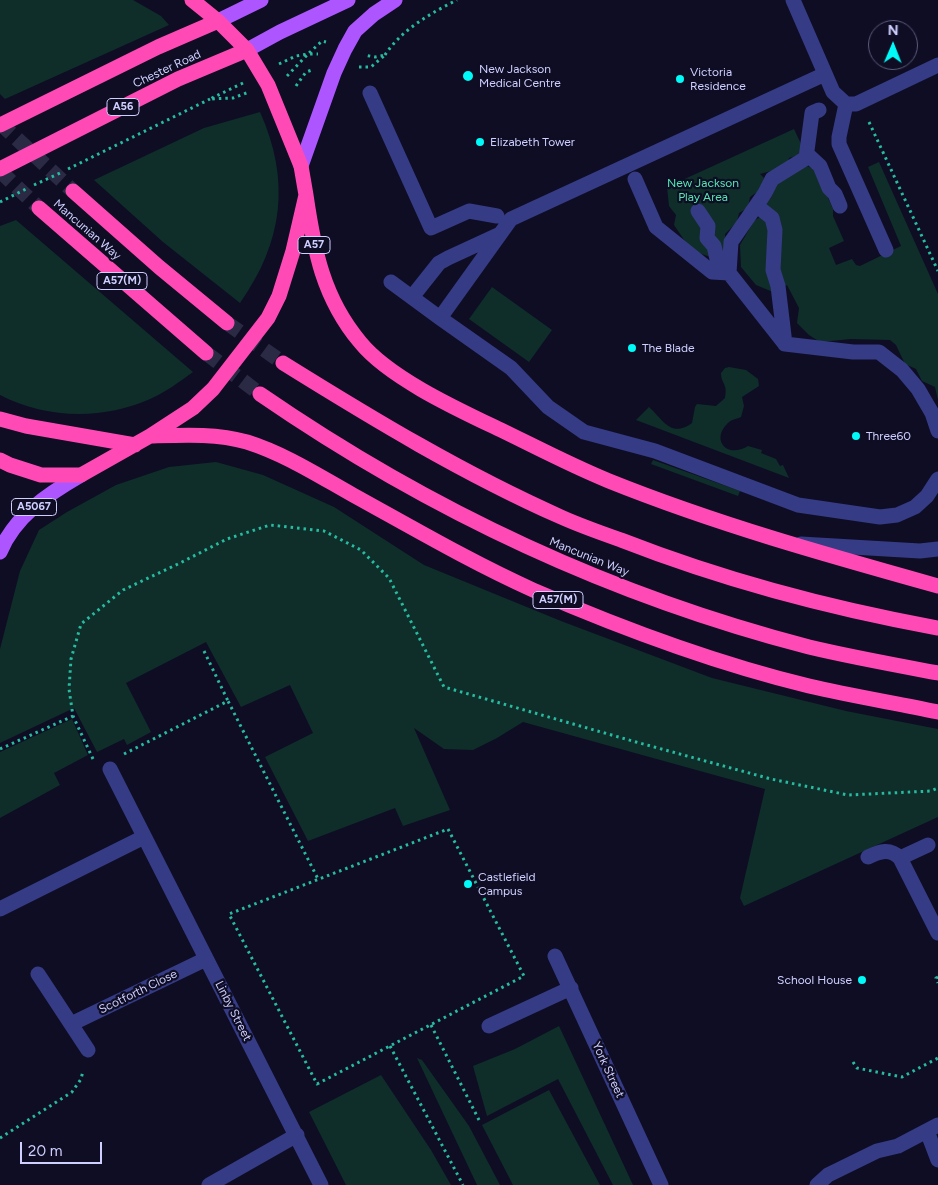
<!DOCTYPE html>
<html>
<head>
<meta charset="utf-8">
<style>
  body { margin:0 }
  #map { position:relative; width:938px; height:1185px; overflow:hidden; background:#0e0d24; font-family:Figtree,sans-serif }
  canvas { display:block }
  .north { position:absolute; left:868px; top:20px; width:50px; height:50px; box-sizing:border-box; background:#0e0d24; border:1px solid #5b5b7c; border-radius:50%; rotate:1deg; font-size:14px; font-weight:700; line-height:20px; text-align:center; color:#cfcfff }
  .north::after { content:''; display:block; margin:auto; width:18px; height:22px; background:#00faf7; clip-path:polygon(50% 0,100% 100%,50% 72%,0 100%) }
  .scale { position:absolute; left:20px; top:1142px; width:82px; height:22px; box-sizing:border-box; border:2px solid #cfcfff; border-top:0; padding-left:6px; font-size:15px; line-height:18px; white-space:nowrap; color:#cfcfff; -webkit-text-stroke:4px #0e0d24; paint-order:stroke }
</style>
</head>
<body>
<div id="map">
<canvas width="938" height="1185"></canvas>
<div class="north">N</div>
<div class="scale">20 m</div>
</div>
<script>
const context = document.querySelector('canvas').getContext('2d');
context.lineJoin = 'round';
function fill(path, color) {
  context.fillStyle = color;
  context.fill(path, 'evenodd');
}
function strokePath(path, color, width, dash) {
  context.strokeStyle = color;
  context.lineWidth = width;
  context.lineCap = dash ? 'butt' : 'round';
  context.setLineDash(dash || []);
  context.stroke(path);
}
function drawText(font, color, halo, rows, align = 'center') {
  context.font = font + ' Figtree,sans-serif';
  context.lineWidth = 4.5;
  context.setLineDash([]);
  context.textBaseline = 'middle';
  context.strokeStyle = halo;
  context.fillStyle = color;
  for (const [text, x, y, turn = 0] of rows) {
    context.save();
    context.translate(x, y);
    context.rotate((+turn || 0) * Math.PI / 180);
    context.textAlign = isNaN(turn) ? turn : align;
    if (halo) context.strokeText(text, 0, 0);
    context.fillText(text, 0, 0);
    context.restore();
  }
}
fill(new Path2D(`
  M0 0H133L161 16 169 25 5 99 0 94Z
  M260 112C291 181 283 242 240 303L163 242 94 180 204 128Z
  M794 129 802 146 799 155 789 158 788 162 771 171 760 174 764 178 760 190 750 197 748 208 739 213 737 222 725 234 726 251 710 257 691 250 674 225 676 215 669 206 667 187Z
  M879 162 938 294V400L935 387 922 381 916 369 905 364 896 345 890 340 851 339 820 342 809 335 797 323 799 308 787 285 773 292 756 285 741 267 740 245 754 221 761 216 763 205 771 198 778 181 807 166 816 170 833 209V216L844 241 829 248 836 265 852 259 856 265 860 266 901 246 868 167Z
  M16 220 193 372C179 382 166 392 150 399 103 420 46 419 0 395V226Z
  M492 287 552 330 529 362 469 319Z
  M729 367 746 370 758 379 759 386 742 397 744 406 741 417C736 419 730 420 727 424 711 440 727 459 748 446L762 450 761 453 776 459 780 466 783 465 789 478 636 420 649 407C664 421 671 438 692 423L695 407 697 404 716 406 725 398C728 383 721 384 721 373L725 368Z
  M653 460 740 491 738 496 651 464Z
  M216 462 263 475 334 507 424 565 561 621 712 678 846 711 938 729V817L744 906 740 898 765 789 523 722 497 738 473 750 444 749 414 728 450 810 403 826 395 808 308 841 265 757 313 733 290 685 241 707 206 642 126 683 151 732 127 745 124 739 97 752 74 708 0 743V649L20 571 39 530 67 512 116 485 169 467Z
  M72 719 88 755 54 773 60 785 0 818V752Z
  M559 1026 633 1185H613L558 1079 487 1116 473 1066 515 1049Z
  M417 1058 422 1060 469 1126 500 1185H477Z
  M381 1075 431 1150 451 1185H346L309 1112Z
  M549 1090 600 1185H513L482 1125Z`), '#0f2e29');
strokePath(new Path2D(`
  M0 123 73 191
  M0 171 39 208
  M227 323 283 363
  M206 353 260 394`), '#2b2a45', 15, [15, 8]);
strokePath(new Path2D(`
  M385 55C401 30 431 13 457 0
  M279 64 296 56 308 54 322 41 326 42
  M359 67H371L385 55 375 57 364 55
  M287 76 308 54H318
  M243 83 210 99 233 98 249 92
  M296 86 306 72 312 70
  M869 122 938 271
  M68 169 210 99
  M34 185 60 173
  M0 202 26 189
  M204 651 228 701
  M0 749 73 716
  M124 754 228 701 318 879
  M93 759 73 716 69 689 71 659 81 624 123 590 180 563 227 539 270 525 324 531 361 550 389 578 444 687 636 742 771 779 848 795 931 791 938 788
  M448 829 524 976 317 1084 229 914Z
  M938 977 936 978 938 983
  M431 1025 479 1120
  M390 1046 463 1185
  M853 1062 857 1068 902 1077 938 1058
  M0 1138 72 1092 81 1079 83 1071`), '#27bba1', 3, [2.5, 4]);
strokePath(new Path2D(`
  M793 0 833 92 846 104H856L938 65
  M370 93 431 228 469 211 497 216
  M846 104 839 137V144L886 250
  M807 154 820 166 829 188 835 194 840 206
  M635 179 656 227 712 272 729 273 731 242 765 193 772 179 806 158 812 113 819 110
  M757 206 772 218 775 230 773 270 778 286 785 344 853 352H879L902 370 918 389 932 413 938 431
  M698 211 708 226 707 238 714 246 720 272
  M729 273 785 344
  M391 282 440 318 511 368 548 407 584 432 655 451 798 505 880 517 897 515 915 507 927 496 938 479
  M412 297 439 263 448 258 500 234
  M440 318 511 219 825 74
  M801 544 920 551 938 549
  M110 769 321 1185
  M868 857C880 851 890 848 900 858L928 845
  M900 858 938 933
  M0 909 144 837
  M555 956 661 1185
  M38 974 88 1050
  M71 1024 206 959
  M489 1026 571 988
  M927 1131 938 1160
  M209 1185 297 1135
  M817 1185 828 1175 877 1151 898 1146 938 1125`), '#353b85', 15);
strokePath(new Path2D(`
  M218 21 261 0
  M247 50 280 32 348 0
  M301 166 334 73 345 49 355 31 374 14 395 0
  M0 552C15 516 48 494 81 475`), '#ad56ff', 15);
strokePath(new Path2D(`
  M0 125 158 47 218 21
  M0 169 178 79 247 50
  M73 191 159 267 227 323
  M306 195C314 250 323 298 360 342 389 378 459 410 501 430 536 447 572 466 609 481 716 524 827 555 938 586
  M39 208 206 353
  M283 363C373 419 464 474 561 517 581 526 601 533 621 540 726 581 828 608 938 628
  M260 394C427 509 612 596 809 647 851 657 895 665 938 673
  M0 419 26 426 135 445
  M150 436C182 435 216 433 247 442 285 454 319 476 353 495 413 528 471 562 533 590 623 629 714 663 809 686 852 696 895 703 938 712
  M0 460 10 465 41 475H81L150 436 193 408 213 389 268 318 279 296 293 251 306 195 301 166 268 85 247 50 218 21 192 0`), '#ff4ab5', 15);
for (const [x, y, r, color] of [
  [468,76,6,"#00faf7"],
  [680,79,5,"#00faf7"],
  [480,142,5,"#00faf7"],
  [632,348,5,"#00faf7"],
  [856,436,5,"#00faf7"],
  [468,884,5,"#00faf7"],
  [862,980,5,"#00faf7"]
]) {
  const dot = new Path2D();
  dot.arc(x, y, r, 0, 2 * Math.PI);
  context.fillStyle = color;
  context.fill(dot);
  strokePath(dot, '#0e0d24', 2);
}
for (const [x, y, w] of [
  [123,107,32],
  [314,245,32],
  [122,281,50],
  [34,507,45],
  [558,600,50]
]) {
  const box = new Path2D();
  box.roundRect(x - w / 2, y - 8.5, w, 17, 4);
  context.fillStyle = '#0e0d24';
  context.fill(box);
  strokePath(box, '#cfcfff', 1);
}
drawText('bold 11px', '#cfcfff', null, [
  ["A56",123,107],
  ["A57",314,245],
  ["A57(M)",122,281],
  ["A5067",34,507],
  ["A57(M)",558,600]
]);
drawText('12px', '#cfcfff', '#0e0d24', [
  ["Chester Road",167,69,-25],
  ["Mancunian Way",87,230,41],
  ["Mancunian Way",589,557,22],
  ["Scotforth Close",138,992,-26],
  ["Linby Street",233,1011,63],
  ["York Street",608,1070,65]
]);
drawText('12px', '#cfcfff', '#0e0d24', [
  ["New Jackson",479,69],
  ["Medical Centre",479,83],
  ["Victoria",690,72],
  ["Residence",690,86],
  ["Elizabeth Tower",490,142],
  ["The Blade",642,348],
  ["Three60",866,436],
  ["Castlefield",478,877],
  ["Campus",478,891],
  ["School House",852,980,"right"]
], 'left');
drawText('12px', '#54e6b1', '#0e0d24', [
  ["New Jackson",703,183],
  ["Play Area",703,197]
]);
</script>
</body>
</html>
